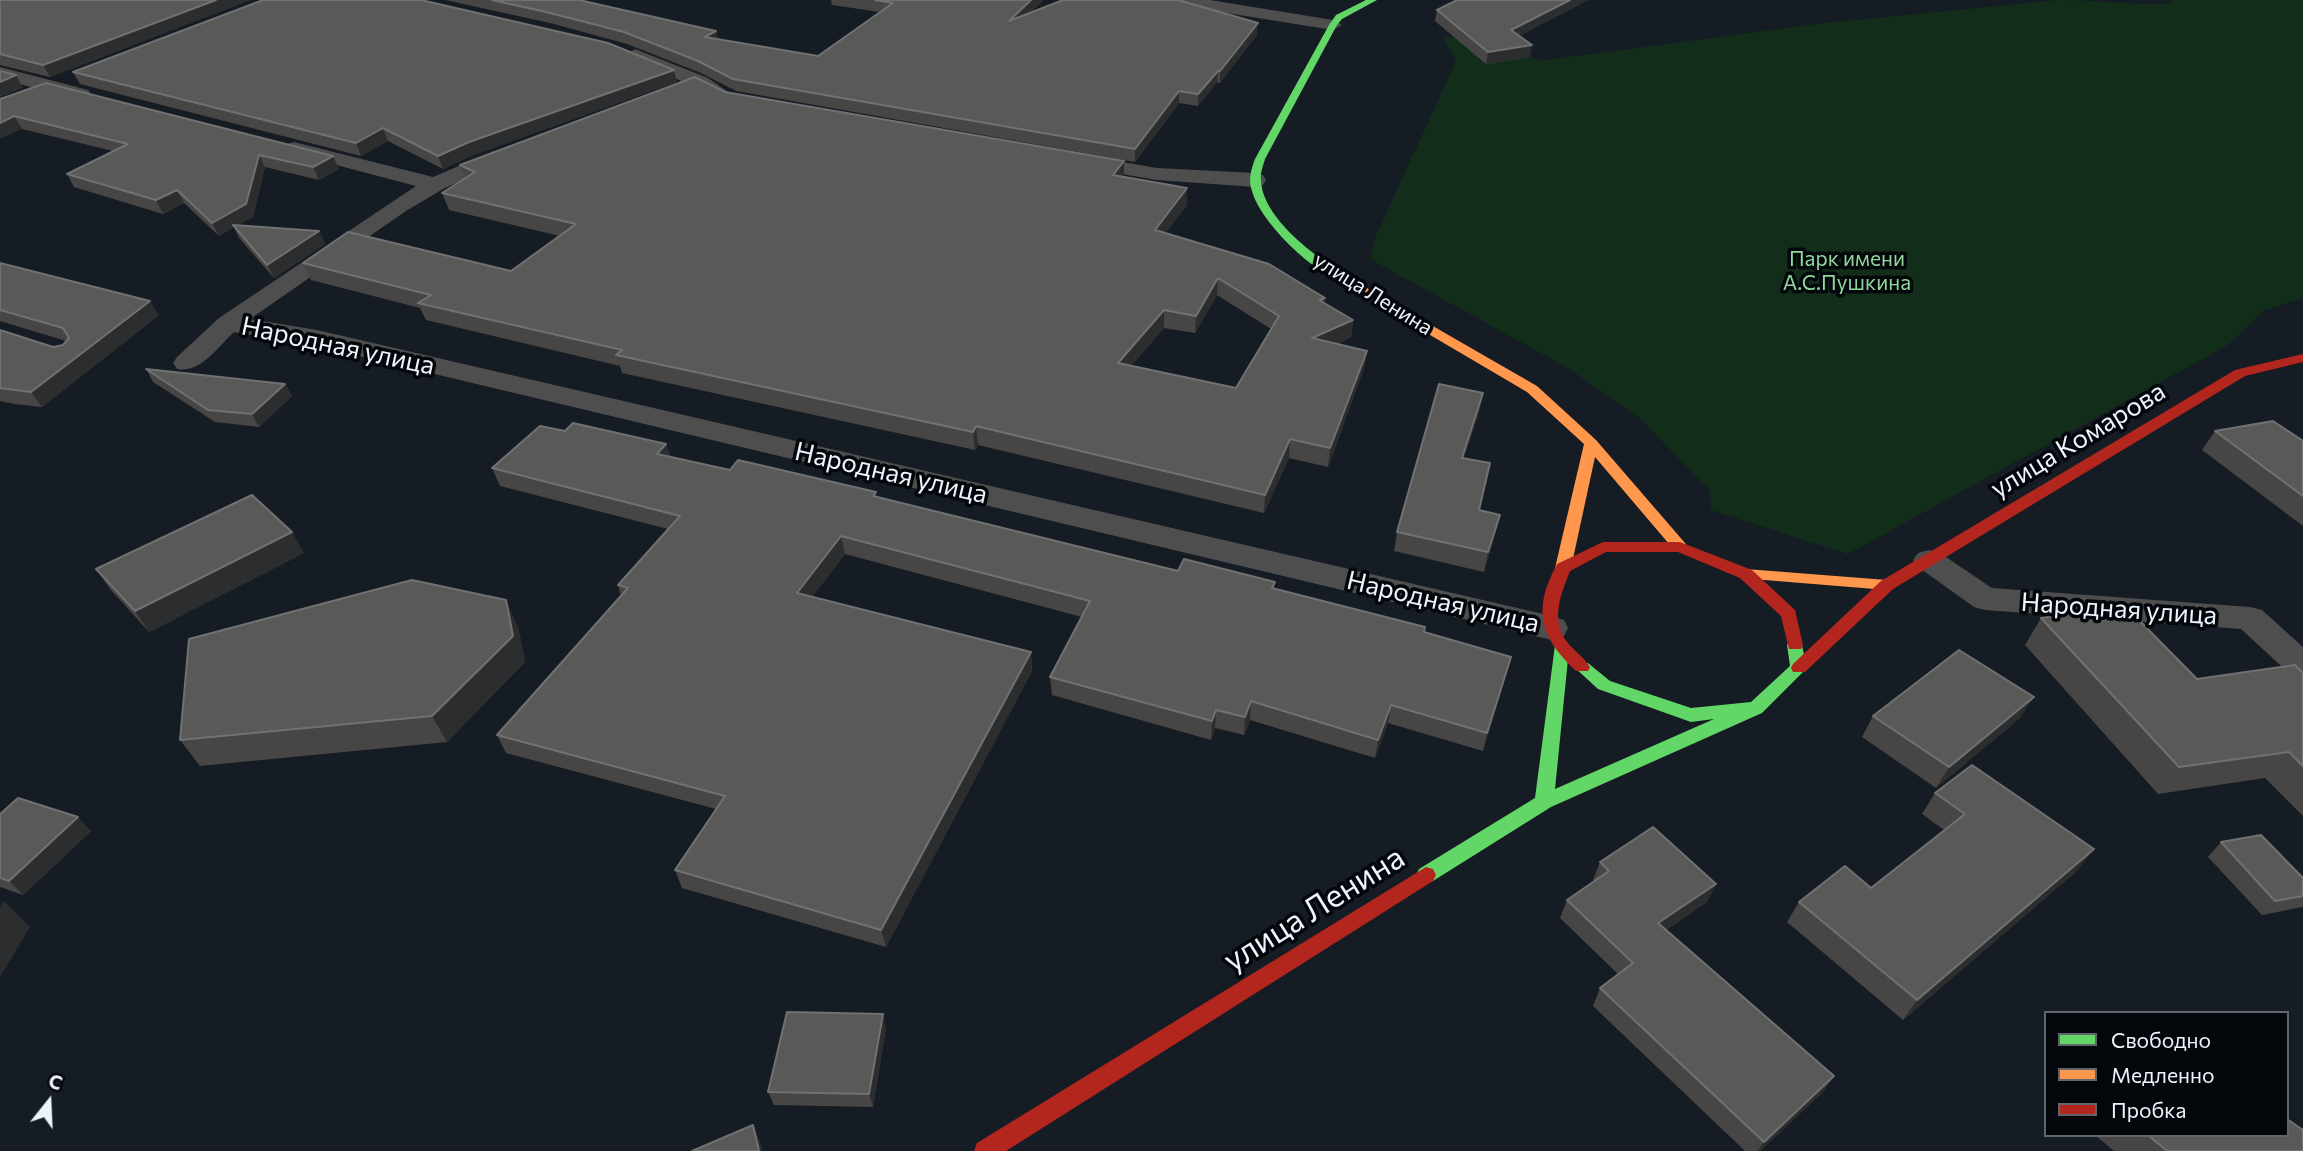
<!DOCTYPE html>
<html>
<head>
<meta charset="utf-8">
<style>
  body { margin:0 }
  #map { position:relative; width:2303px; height:1151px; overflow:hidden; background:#161c23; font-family:Commissioner,sans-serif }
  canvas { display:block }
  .legend { position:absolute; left:2044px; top:1011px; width:245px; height:126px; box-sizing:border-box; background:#03060b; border:2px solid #60656b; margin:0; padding:9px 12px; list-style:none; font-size:21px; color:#ecf4fc }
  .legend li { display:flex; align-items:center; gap:14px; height:35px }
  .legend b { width:35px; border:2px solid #60656b }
  .north { position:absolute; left:14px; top:1067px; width:70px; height:70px; -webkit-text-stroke:5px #03060b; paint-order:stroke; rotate:18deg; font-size:19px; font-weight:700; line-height:28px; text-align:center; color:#ecf4fc }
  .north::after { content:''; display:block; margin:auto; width:24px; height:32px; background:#ecf4fc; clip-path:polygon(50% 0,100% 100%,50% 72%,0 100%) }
</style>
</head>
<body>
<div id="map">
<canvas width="2303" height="1151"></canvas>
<ul class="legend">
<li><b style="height:9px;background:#63d668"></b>Свободно</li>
<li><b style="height:9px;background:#ff974d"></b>Медленно</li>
<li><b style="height:9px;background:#b3261e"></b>Пробка</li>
</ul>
<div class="north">С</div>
</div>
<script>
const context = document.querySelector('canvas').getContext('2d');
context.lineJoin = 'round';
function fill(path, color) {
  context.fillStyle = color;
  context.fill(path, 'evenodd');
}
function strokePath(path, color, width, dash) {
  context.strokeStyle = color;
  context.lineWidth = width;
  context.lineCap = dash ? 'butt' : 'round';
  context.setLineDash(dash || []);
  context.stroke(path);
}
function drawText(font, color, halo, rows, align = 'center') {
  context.font = font + ' Commissioner,sans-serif';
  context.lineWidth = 7;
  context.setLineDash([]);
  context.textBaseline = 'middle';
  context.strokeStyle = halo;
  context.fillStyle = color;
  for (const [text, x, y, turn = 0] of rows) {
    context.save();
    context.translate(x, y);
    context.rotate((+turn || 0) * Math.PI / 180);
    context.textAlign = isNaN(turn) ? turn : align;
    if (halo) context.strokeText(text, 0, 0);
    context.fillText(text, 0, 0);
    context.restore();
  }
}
fill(new Path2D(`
  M2059 0C2097 0 2135 6 2173 3L2172 0H2303V298L2263 311 2228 345 1848 554 1711 510 1710 491 1641 419 1568 368 1370 259 1376 236 1456 61 1443 38 1498 33 1538 61 1825 23Z`), '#122e1a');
fill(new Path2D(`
  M1168 0H1210L1333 20 1342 25 1333 30 1177 5Z
  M635 49 708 78 737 98 727 104 694 86 628 59 626 55Z
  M0 67 88 90 91 94 81 100 0 79Z
  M294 142 433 177 494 151H508L512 155 508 159 443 189 406 211 250 319 317 330 1552 616 1564 620 1568 628 1564 636 1552 640 317 346 234 332C218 347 200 374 177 369L173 363 177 357 219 318 416 186 287 152 284 148 287 144Z
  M1082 155 1157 168 1255 173 1263 175 1266 180 1263 185 1255 187 1157 180 1074 166 1071 161 1074 156Z
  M1929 550 1940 553 1992 588 2250 607 2262 610 2303 647V678L2291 675 2241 629 1985 610 1974 607 1918 567 1913 560 1918 553Z`), '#4e4e4f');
fill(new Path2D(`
  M1366 0H1377L1342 19 1337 25 1265 159C1263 166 1260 173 1261 181 1263 218 1314 256 1343 273V279L1339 280C1310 270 1260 221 1252 191 1248 180 1251 170 1255 159L1329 25 1336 15Z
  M1795 639 1801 641 1807 668 1762 713 1551 807 1433 881 1426 883 1419 881 1416 875 1419 869 1535 798 1555 645H1567L1569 649 1555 789 1714 719 1691 722 1598 689 1574 667 1576 663H1588L1610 681 1691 708 1751 702 1790 666 1787 645 1789 641Z`), '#63d668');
fill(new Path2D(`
  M1339 272 1537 386 1596 440 1685 543 1688 547 1685 551H1675L1595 457 1571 568 1563 573 1557 572 1555 568 1584 444 1527 392 1335 279V273Z
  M1746 569 1887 580 1895 585 1887 590 1740 578 1738 574 1740 570Z`), '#ff974d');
fill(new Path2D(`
  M2303 354V362L2245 376 1893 589 1805 672H1793L1791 668 1793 664 1881 581 2235 370Z
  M1603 542H1680L1752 570 1795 610 1803 645 1801 649H1789L1781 616 1740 578 1678 552H1606L1570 571C1561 594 1550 620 1567 642 1574 651 1584 657 1590 667L1588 671H1576C1540 637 1532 610 1557 564Z
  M1426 867 1433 869 1436 875 1433 881 1006 1151H974L977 1143Z`), '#b3261e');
fill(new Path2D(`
  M0 0H250L50 77 0 65Z
  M445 0H580L716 31 718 39 818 56 880 12 832 5 831 0H1043L1030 13 1063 0H1181L1257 35 1220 83 1217 82 1198 106 1179 103 1135 162 736 91 701 73 627 44 550 23Z
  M1457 0H1588L1519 36 1530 57 1486 64 1435 21 1437 10Z
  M73 72 677 82 473 155 443 169 388 141 361 156 80 84Z
  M725 92 1124 161V177L1187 188V205L1165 233 1325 298 1324 303 1353 320 1351 337 1337 344 1367 351 1364 368 1328 467 1289 458 1264 513 978 445 975 450 622 373 620 366 426 320 420 308 311 280 303 263 511 271 560 236 449 210 442 193 466 179 460 165ZM1217 295 1271 329 1236 388 1131 366 1164 328 1195 333Z
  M0 99 333 156 339 169 319 180 265 167 253 217 238 225 319 231 325 244 274 278 239 238 234 227 219 236 184 203 163 214 74 187 67 174 113 151 22 129Z
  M0 263 159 315 42 407 15 404 0 401V330L53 347 63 345 66 341 0 321Z
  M146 369 285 384 292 396 259 427 215 422 153 382Z
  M1483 393 1479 412 1464 458 1480 510 1500 515 1495 534 1484 572 1394 551 1397 532Z
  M565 431 666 444 670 456 730 470 876 492V496L1178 571 1275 582 1274 588 1425 627 1424 633 1506 675 1483 751 1388 723 1375 758 1250 720 1244 735 1215 728 1211 740 1052 695 1050 677 1082 617 845 554 812 597 1031 652 1032 671 886 947 682 888 675 870 716 809 506 753 497 735 621 596 618 585 668 529 500 486 492 468Z
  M2215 431 2303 441V526L2202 450Z
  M304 553 149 632 111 590 96 569Z
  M2041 618 2197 679 2303 673V816L2265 778 2158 794 2025 645Z
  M518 627 525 662 447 742 200 766 180 740Z
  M1873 716 2020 718 1936 788 1862 737Z
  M1935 793 2078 870 1903 1020 1787 922 1799 902 1871 888 1944 830 1922 814Z
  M0 814 91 831 23 895 0 887Z
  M2221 842 2303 878V907L2262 915 2208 857Z
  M1600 862 1716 884 1707 902 1666 930 1834 1076 1822 1093 1760 1151H1745L1593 1006 1600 988 1618 974 1560 918 1567 900 1594 881 1593 880Z
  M886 1028 873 1107 774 1105 768 1092Z
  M2095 1135H2287L2303 1151H2114Z`), '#474645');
fill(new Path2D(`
  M216 0H250L50 77 43 65Z
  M1031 0H1043L1010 33 1009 21Z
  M1570 0H1588L1509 41 1511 30Z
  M1258 23 1257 35 1220 83V71Z
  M716 31 719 43 705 37Z
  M1532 45 1530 57 1486 64 1488 52Z
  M674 70 677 82 473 155 443 169 438 156 469 142Z
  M1218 71 1217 82 1198 106V94Z
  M16 75 23 88 0 97V82Z
  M1179 91V103L1135 162V149Z
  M14 116 22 129 0 139V123Z
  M383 128 388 141 361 156 356 143Z
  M259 155 265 167 253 217 235 227 233 225 234 227 219 236 212 223Z
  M333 156 339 169 319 180 313 167Z
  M1124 161V177L1113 175Z
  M1187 188V205L1155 247V230Z
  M177 190 184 203 163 214 156 200Z
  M319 231 325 244 274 278 267 265Z
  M1218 278 1217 295 1195 333 1196 316Z
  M150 301 159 315 42 407 31 392Z
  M1164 310V328L1119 381 1118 363Z
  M1353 320 1351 337 1311 356 1312 338Z
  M1367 351 1364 368 1328 467 1330 448Z
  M285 384 292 396 259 427 252 414Z
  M1483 393 1479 412 1458 477 1462 458Z
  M976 426 978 445 975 450 973 432Z
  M1290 439 1289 458 1264 513 1265 495Z
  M666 444 671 462 657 454Z
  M1500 515 1495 534 1484 572 1488 552Z
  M292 532 304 553 149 632 135 611Z
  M841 536 845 554 801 612 797 593Z
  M506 600 518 627 525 662 447 742 432 716Z
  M1031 652 1032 671 886 947 881 930Z
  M1511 657 1506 675 1483 751 1487 733Z
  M2034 697 2020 718 1936 788 1949 767Z
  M1251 701 1250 720 1244 735 1245 717Z
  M1391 705 1388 723 1375 758 1378 740Z
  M1216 710 1215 728 1211 740 1212 721Z
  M78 817 91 831 23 895 9 881Z
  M2094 849 2078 870 1903 1020 1917 1000Z
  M1716 884 1707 902 1650 941 1658 923Z
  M4 901 30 927 0 977V907Z
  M883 1014 886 1028 873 1107 869 1094Z
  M1834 1076 1822 1093 1760 1151H1757L1764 1142Z
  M753 1125 761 1144 763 1151H759Z`), '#2c2d2f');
const building = new Path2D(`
  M0 0H216L43 65 0 54Z
  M263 0H421L608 43 674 70 469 142 438 156 383 128 356 143 73 72Z
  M492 0H579L716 31 705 37 818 56 893 3 875 0H1031L1009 21 1063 0H1178L1258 23 1220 71H1218L1198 94 1179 91 1135 149 733 79 698 61 624 32 546 12Z
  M1457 0H1570L1511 30 1532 45 1488 52 1437 10Z
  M0 71 16 75 0 82Z
  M695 77 725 92 1124 161 1113 175 1187 188 1155 230 1269 264 1325 298 1319 300 1353 320 1312 338 1367 351 1330 448 1290 439 1265 495 976 426 973 432 616 355 622 350 418 303 431 295 303 263 348 232 511 271 576 224 442 193 475 172 460 165ZM1218 278 1279 316 1236 388 1118 363 1164 310 1196 316Z
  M46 83 333 156 313 167 259 155 246 204 212 223 177 190 156 200 67 174 128 144 14 116 0 123V99Z
  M233 225 319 231 267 265Z
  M0 263 150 301 31 392 0 388V330L53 347 63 345 69 338 63 328 0 310Z
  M146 369 285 384 252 414 208 410Z
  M1439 384 1483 393 1462 458 1490 463 1479 510 1500 515 1488 552 1397 532Z
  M2273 421 2303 441V496L2215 431Z
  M573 423 666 444 657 454 730 470 738 460 876 492 873 496 1178 571 1184 559 1275 582 1272 588 1425 627 1424 632 1511 657 1487 733 1391 705 1378 740 1251 701 1245 717 1216 710 1212 721 1050 677 1090 601 841 536 797 593 1031 652 881 930 675 870 725 796 497 735 628 588 618 585 680 516 492 468 540 426 565 431Z
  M252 495 292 532 135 611 96 569Z
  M412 580 506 600 513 636 432 716 180 740 189 639Z
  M2126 607 2197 679 2295 665 2303 673V766L2289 752 2179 767 2041 618Z
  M1959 650 2034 697 1949 767 1873 716Z
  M1972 765 2094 849 1917 1000 1799 902 1845 866 1871 888 1965 814 1935 793Z
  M18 798 78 817 9 881 0 878V814Z
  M1653 827 1716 884 1658 923 1834 1076 1764 1142 1600 988 1633 963 1567 900 1609 871 1600 862Z
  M2261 835 2303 878V896L2275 901 2221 842Z
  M787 1012 883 1014 869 1094 768 1092Z
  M2287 1119 2303 1130V1151H2167L2148 1135H2287Z
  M753 1125 759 1151H692Z`);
fill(building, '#595958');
strokePath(building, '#707172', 2);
drawText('21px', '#90d69c', '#03060b', [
  ["Парк имени",1847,259],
  ["А.С.Пушкина",1847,283]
]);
drawText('21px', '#ecf4fc', '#03060b', [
  ["улица Ленина",1373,294,32]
]);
drawText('26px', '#ecf4fc', '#03060b', [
  ["Народная улица",338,346,12],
  ["улица Комарова",2078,440,-31],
  ["Народная улица",891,473,13],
  ["Народная улица",1443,602,13],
  ["Народная улица",2119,609,4]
]);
drawText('32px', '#ecf4fc', '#03060b', [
  ["улица Ленина",1314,909,-32]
]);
</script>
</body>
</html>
